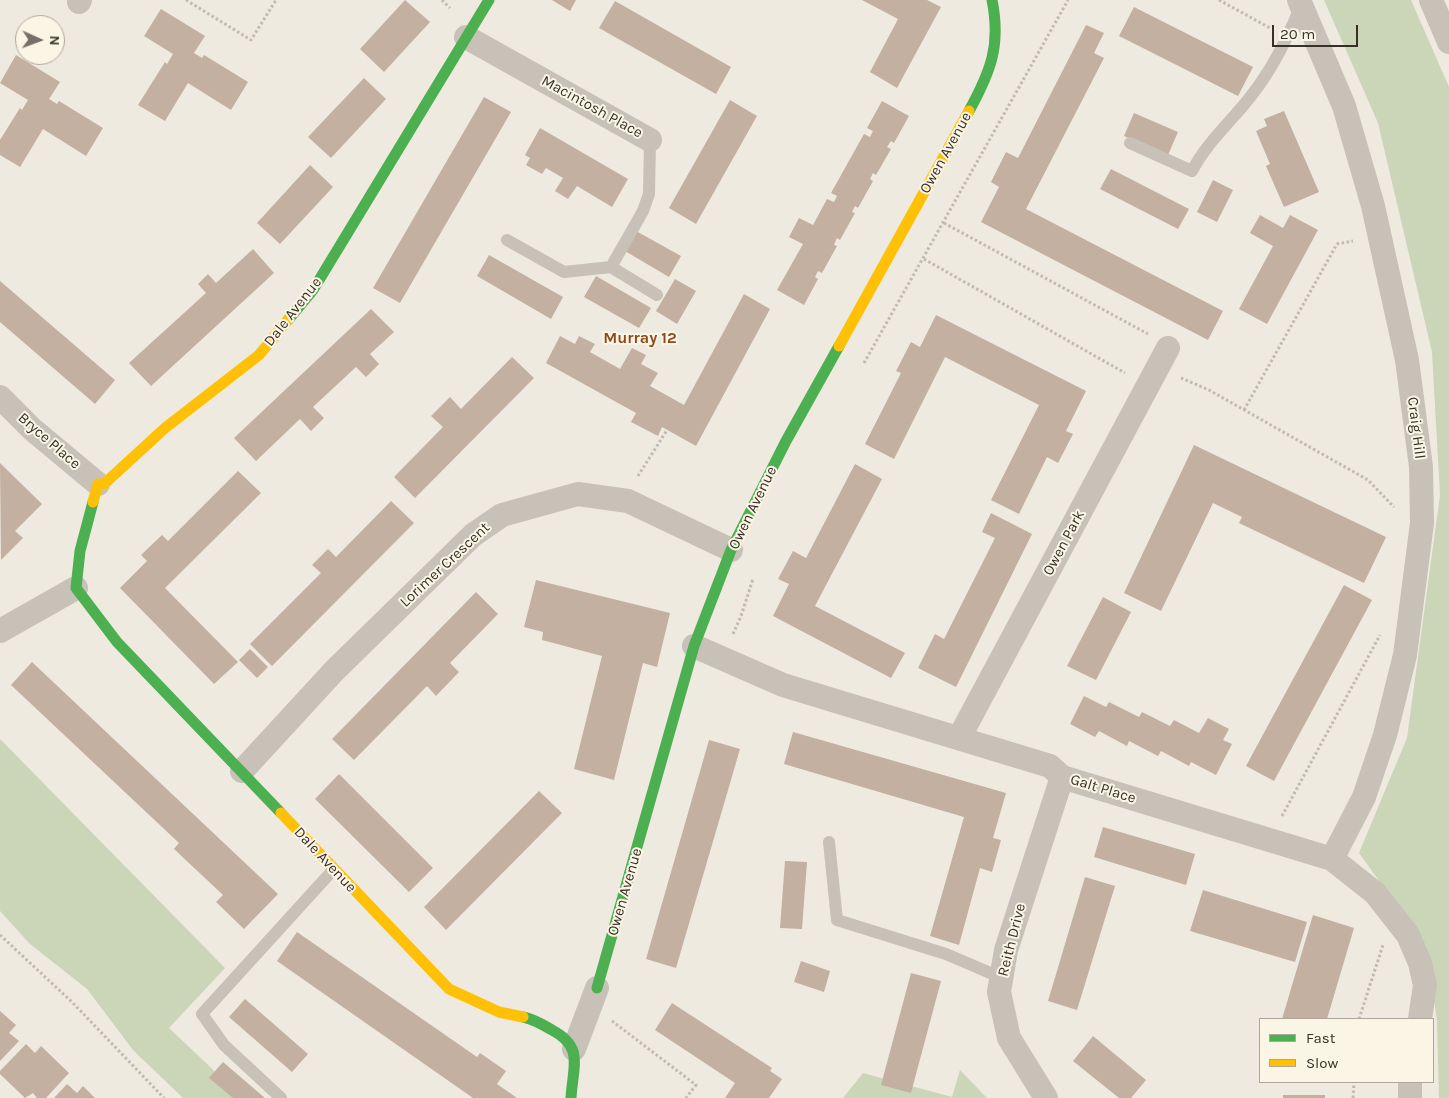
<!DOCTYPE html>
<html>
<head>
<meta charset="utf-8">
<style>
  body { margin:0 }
  #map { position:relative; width:1449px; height:1098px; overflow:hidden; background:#eeeae0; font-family:Karla,sans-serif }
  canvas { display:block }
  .legend { position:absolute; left:1259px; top:1018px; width:175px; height:65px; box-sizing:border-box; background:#fbf5e6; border:1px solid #ada69a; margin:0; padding:6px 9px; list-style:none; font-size:15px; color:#382f27 }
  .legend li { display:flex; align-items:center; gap:10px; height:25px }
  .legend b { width:25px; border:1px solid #ada69a }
  .north { position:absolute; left:15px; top:15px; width:50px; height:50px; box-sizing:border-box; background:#fbf5e6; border:1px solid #ada69a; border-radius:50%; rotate:92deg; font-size:14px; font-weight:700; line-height:20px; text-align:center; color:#382f27 }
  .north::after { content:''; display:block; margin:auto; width:18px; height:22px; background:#787068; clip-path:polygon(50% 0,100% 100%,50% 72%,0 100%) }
  .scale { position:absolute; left:1272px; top:25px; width:86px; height:22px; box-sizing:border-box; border:2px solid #382f27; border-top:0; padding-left:6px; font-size:15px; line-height:18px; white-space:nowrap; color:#382f27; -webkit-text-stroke:4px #fbf5e6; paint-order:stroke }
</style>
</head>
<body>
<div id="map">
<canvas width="1449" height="1098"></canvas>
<ul class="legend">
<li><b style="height:6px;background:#4caf50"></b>Fast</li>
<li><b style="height:6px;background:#ffc107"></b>Slow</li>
</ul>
<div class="north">N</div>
<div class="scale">20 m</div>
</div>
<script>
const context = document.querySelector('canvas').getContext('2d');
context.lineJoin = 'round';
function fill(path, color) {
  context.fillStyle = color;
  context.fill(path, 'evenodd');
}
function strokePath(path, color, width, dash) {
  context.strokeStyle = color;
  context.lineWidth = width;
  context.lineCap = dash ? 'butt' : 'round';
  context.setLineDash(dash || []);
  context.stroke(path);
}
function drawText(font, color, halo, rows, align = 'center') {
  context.font = font + ' Karla,sans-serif';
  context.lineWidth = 4;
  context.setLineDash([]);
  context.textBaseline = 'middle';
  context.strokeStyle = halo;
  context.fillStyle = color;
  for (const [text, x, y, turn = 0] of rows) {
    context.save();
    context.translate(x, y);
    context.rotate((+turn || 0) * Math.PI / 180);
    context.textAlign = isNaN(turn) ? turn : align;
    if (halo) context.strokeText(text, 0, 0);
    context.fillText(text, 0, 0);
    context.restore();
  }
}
fill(new Path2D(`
  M1324 0H1411L1449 87V1098H1439L1437 1021 1426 946 1359 853 1407 738 1440 495 1432 352 1378 123Z
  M0 739 225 968 169 1028 243 1098H183L133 1050 87 989 30 944 0 911Z
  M960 1070 987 1098H843L863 1073 952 1097Z`), '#cbd5b8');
fill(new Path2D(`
  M405 0 430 22 384 72 360 49Z
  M552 0H576L570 11Z
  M862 0H927L941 7 897 88 870 72 898 19Z
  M615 1 731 67 716 94 599 28Z
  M1134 7 1253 67 1238 96 1119 36Z
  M161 9 205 36 194 53 202 58 204 55 248 82 231 110 188 83 165 121 138 105 165 62 167 64 173 54 144 36Z
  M1086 25 1104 33 1094 53 1104 58 1026 209 1223 311 1208 340 981 222 999 187 991 182 1006 152 1018 158Z
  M16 55 60 82 49 99 57 104 59 101 103 128 86 156 43 129 20 167 0 155V140L20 108 22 110 28 100 0 83Z
  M364 78 386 99 331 158 308 137Z
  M484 97 511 112 400 303 373 288Z
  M730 100 757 116 696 224 669 208Z
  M882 101 909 116 894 143 891 141 887 147 891 149 876 175 873 173 870 179 873 181 858 208 855 206 852 212 855 213 840 240 837 238 834 245 837 246 822 273 818 271 815 277 818 279 804 305 777 290 803 244 789 237 799 218 813 225 827 199 834 202 837 196 831 193 864 134 870 137 873 131 867 128Z
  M1284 111 1319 192 1284 207 1266 166 1270 164 1256 131 1267 126 1264 119Z
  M1134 113 1178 132 1168 155 1124 136Z
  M540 128 628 179 612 207 577 186 568 199 555 191 563 178 546 168 542 174 526 165 530 158 525 155Z
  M310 165 333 187 280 244 257 223Z
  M1111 169 1189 209 1178 229 1100 189Z
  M1213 180 1233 190 1217 222 1197 212Z
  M1260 215 1283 228 1290 215 1318 230 1267 324 1239 309 1273 246 1250 233Z
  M636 231 681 256 669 277 625 251Z
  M253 249 274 273 151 386 129 363 206 293 198 284 208 274 216 283Z
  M489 255 563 297 551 319 477 276Z
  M596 276 651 308 639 328 584 297Z
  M675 279 696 291 677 324 656 311Z
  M0 281 115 380 95 404 0 322Z
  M744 294 770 309 696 446 662 427 658 436 631 422 636 413 546 363 560 336 575 344 579 336 595 344 590 352 620 369 632 348 646 355 641 364 658 373 650 386 684 405Z
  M371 309 394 332 370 354 379 364 366 377 356 367 313 407 324 418 311 431 300 419 256 461 234 438Z
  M936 315 1086 391 1066 431 1073 434 1058 463 1047 457 1019 514 991 500 1039 405 945 357 894 459 865 444 901 373 896 371 911 342 920 347Z
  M512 357 534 378 415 498 394 477 443 427 431 416 450 397 461 409Z
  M1194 445 1386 537 1364 583 1239 523 1242 517 1213 503 1161 611 1124 593Z
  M0 463 42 504 15 531 23 538 1 560Z
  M855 464 882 479 815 606 905 653 891 678 773 616 789 584 778 579 793 551 806 558Z
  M238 471 261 493 165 588 238 662 214 684 120 588 147 561 141 555 162 535 168 541Z
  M391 501 414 523 272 666 250 644 321 573 312 565 328 549 336 557Z
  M991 513 1032 534 956 687 918 668 935 634 944 639 995 538 982 532Z
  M536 580 670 613 657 667 643 663 614 780 574 769 602 656 542 640 543 632 524 627Z
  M1344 585 1372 600 1274 781 1246 766Z
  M476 592 498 614 450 663 459 672 436 696 427 686 354 760 332 739Z
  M1103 597 1131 612 1096 680 1067 666Z
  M250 649 268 667 257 678 239 660Z
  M32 662 278 894 244 929 216 902 223 895 174 849 179 843 11 685Z
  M1084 696 1106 707 1109 702 1139 717 1142 712 1170 726 1174 720 1199 733 1208 718 1229 729 1223 740 1232 744 1216 775 1191 762 1189 766 1161 751 1158 756 1129 741 1127 746 1099 731 1095 737 1070 724Z
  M793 732 1006 793 993 838 1001 840 992 872 980 868 959 945 930 936 964 817 784 764Z
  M709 740 740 749 676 968 646 959Z
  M339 774 433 868 409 892 315 799Z
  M539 791 562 813 446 930 424 907Z
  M1103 827 1195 854 1186 885 1094 857Z
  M785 861 807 862 802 929 780 928Z
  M1085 877 1115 886 1077 1010 1048 1001Z
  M1203 890 1307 922 1295 962 1190 931Z
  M1313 915 1354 928 1327 1019H1282Z
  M297 932 477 1057 480 1053 506 1071 497 1084 517 1098H473L277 961Z
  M801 961 830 971 824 992 794 982Z
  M911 973 941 981 911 1093 881 1085Z
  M245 999 308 1054 292 1072 229 1017Z
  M672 1003 772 1068 770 1071 782 1079 769 1098H725L735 1083 655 1030Z
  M0 1011 16 1025 9 1033 19 1041 0 1061Z
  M1093 1036 1146 1080 1131 1098H1119L1073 1061Z
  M26 1044 35 1053 41 1046 69 1073 46 1098H37L33 1093 25 1098 0 1074V1071Z
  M223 1062 265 1098H233L209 1078Z
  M67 1084 77 1093 83 1086 95 1098H54Z
  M1283 1095H1325V1098H1283Z`), '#c3b0a0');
strokePath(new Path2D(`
  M186 0 251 40 276 0
  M442 0 450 8
  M1219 0 1270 28
  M944 223 1148 334
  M924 259 1125 373
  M864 363 1068 0
  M1181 378 1209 390 1368 480 1394 507
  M1244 410 1337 244 1353 241
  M638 476 667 430
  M733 634 741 616 753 579
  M1282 816 1380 635
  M0 935 72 1002 164 1098
  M1359 1019 1383 945
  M612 1021 696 1085 686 1098
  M1353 1098 1354 1082`), '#c0bab1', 3, [2.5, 2.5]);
strokePath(new Path2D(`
  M1130 143 1192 171C1207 142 1231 122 1251 96 1273 68 1288 38 1301 5
  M507 240 564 272 611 267 643 211 649 194 650 140
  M611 267 657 295
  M829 842 837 920 946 954 1002 978
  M281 1098 224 1045 202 1014 333 870`), '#c7c1b8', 12);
strokePath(new Path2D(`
  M1299 0 1344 106 1373 206 1407 360 1421 467 1422 523 1405 655 1385 735 1364 797 1332 859
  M1431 0 1449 42
  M79 2 80 0
  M466 37 650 140
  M0 397 32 429 98 484
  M0 631 76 588
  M694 646 783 685 1050 766 1062 777 1332 859 1375 893 1408 935 1420 963 1425 985 1420 1019
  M959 738 1168 348
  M242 771 334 671 473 535 502 515 578 494 628 501 731 550
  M574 1049 597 988
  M1046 1098 1009 1038 999 992 1006 950 1062 777
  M1410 1098V1082`), '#c7c1b8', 24);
strokePath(new Path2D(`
  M969 111C991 71 1001 45 992 0
  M288 320 313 290 489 0
  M93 502 80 551 76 588 117 642 281 813
  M597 988 694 646 731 550 786 441 839 346
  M523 1017C533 1019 542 1024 552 1030 584 1047 573 1065 571 1098`), '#4caf50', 11);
strokePath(new Path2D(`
  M839 346 969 111
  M93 502 98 484H104L165 428 259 355 288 320
  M281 813 449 989 499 1012 523 1017`), '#ffc107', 11);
drawText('15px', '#382f27', '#fbf5e6', [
  ["Macintosh Place",592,107,29],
  ["Owen Avenue",946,153,-61],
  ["Dale Avenue",293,312,-52],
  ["Craig Hill",1416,428,83],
  ["Bryce Place",49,441,41],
  ["Owen Avenue",753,508,-64],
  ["Owen Park",1064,543,-62],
  ["Lorimer Crescent",445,565,-43],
  ["Galt Place",1103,789,17],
  ["Dale Avenue",325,860,47],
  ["Owen Avenue",625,892,-74],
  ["Reith Drive",1012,940,-76]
]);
drawText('bold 16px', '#8d4819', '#fbf5e6', [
  ["Murray 12",640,338]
]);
</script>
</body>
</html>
